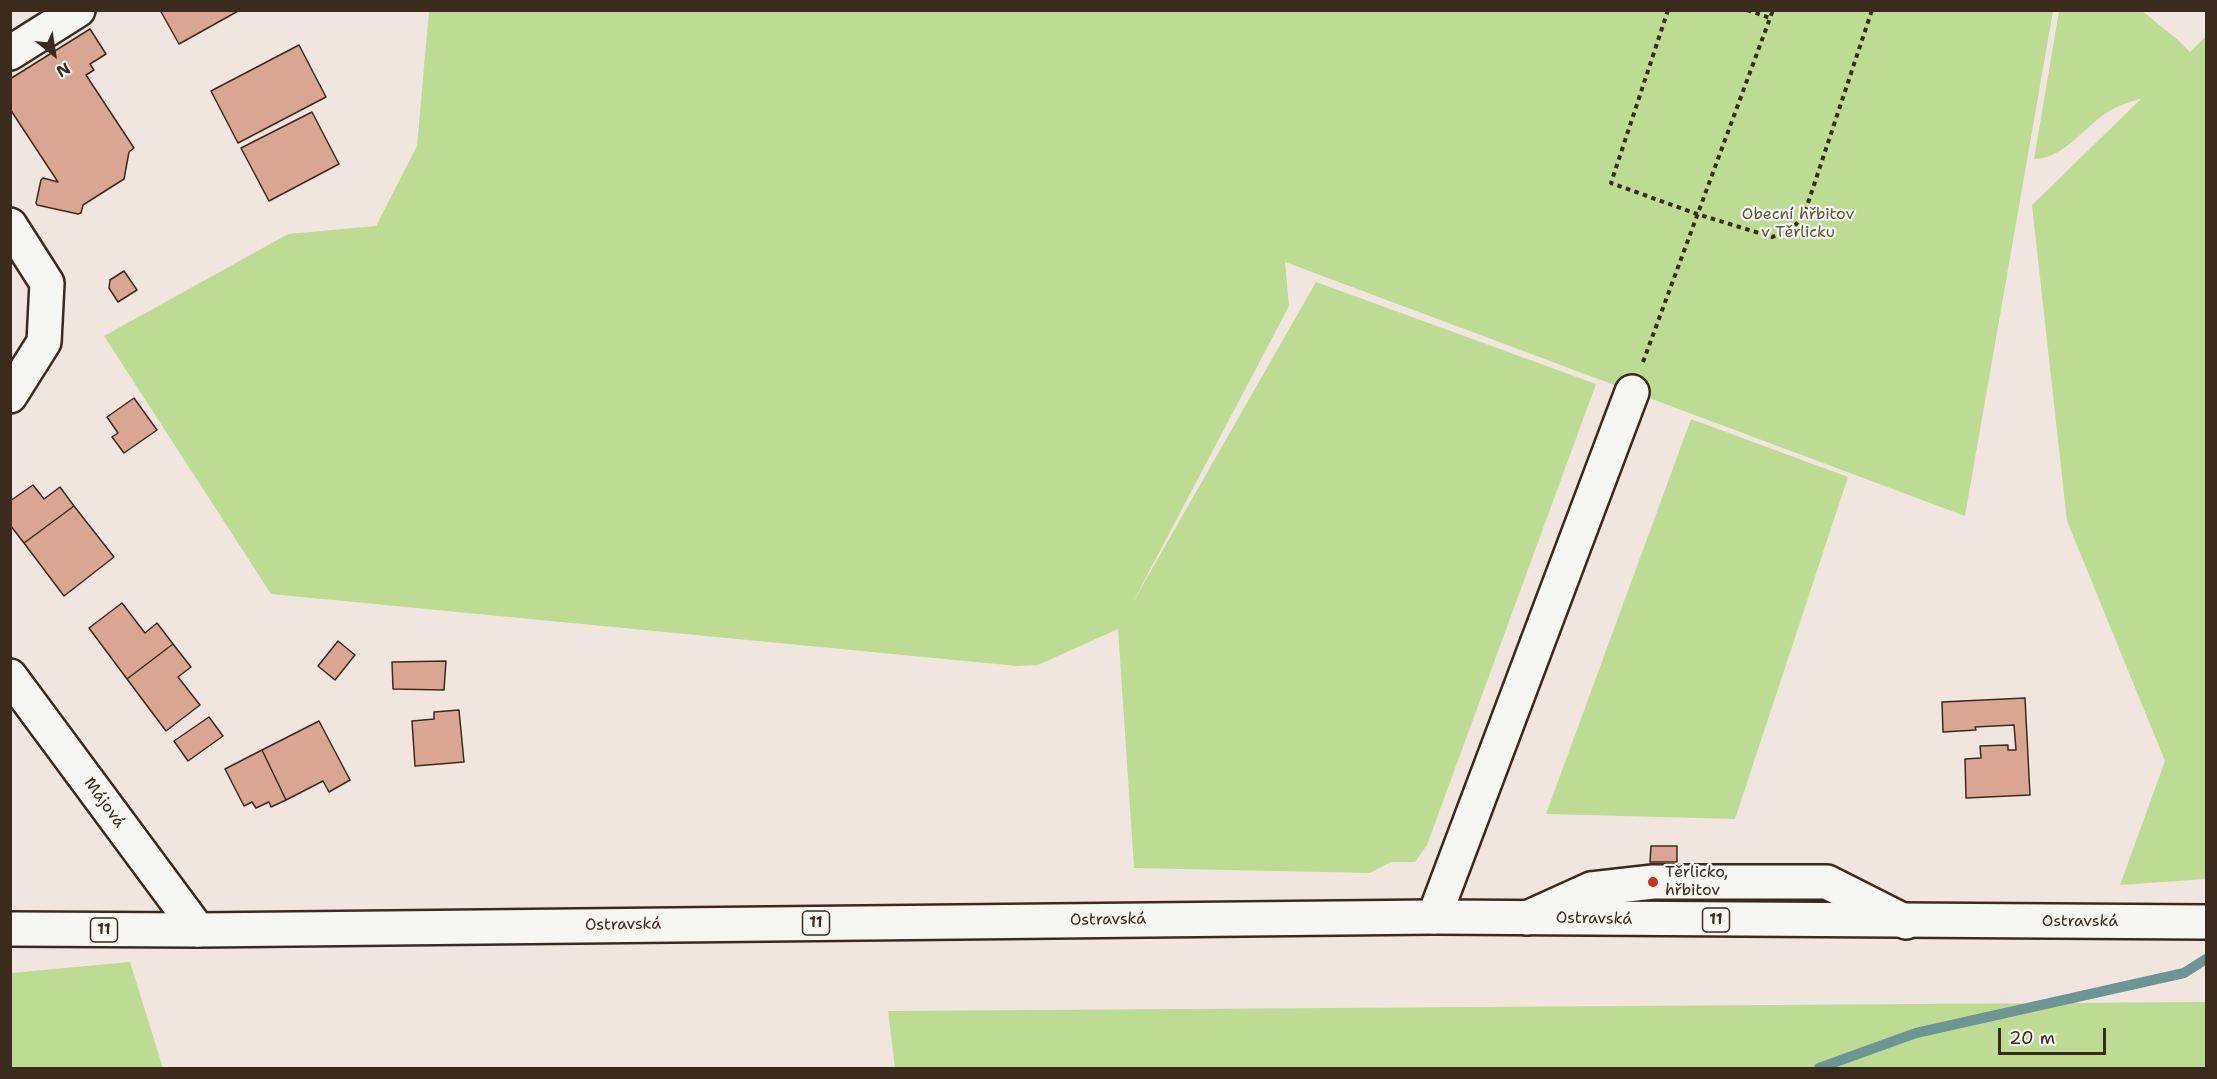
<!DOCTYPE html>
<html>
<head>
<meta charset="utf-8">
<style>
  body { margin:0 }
  #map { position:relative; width:2217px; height:1079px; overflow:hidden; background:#f1e6df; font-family:"Shantell Sans",sans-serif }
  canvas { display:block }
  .frame { position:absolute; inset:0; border:12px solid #3b2a1e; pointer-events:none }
  .north { position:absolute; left:24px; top:24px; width:60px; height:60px; -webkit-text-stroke:4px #f6f6f2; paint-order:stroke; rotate:150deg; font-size:16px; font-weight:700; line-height:24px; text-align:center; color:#3b2a1e }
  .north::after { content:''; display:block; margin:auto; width:21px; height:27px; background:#3b2a1e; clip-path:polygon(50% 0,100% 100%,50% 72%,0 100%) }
  .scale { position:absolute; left:1998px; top:1028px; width:108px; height:27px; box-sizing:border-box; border:3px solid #3b2a1e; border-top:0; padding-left:8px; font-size:18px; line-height:21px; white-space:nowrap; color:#3b2a1e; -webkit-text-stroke:4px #f6f6f2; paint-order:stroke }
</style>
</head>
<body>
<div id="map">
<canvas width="2217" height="1079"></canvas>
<div class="frame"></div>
<div class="north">N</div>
<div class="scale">20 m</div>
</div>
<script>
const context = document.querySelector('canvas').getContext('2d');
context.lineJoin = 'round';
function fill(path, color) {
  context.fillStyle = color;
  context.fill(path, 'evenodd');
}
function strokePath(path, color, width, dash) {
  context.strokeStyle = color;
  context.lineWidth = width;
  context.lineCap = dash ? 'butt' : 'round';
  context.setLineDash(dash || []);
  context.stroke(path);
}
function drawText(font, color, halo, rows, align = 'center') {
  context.font = font + ' "Shantell Sans",sans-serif';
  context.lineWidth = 4.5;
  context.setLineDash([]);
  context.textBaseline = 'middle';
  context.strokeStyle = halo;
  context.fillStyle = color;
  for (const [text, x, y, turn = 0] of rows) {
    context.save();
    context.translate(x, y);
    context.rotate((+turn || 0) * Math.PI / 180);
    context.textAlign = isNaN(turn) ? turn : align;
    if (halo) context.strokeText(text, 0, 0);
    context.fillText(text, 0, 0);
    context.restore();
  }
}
fill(new Path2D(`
  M429 11H2053L1965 516 1285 262 1289 306 1132 604 1316 282 1596 384 1427 845 1415 862H1391L1370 873 1134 868 1118 629 1038 665 1017 666 271 594 104 336 288 234 376 226 417 146Z
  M2059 11H2142L2177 39 2190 52 2206 36V879L2120 885 2165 761 2067 521 2032 205 2142 98C2133 101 2120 105 2111 110 2085 125 2066 158 2034 159Z
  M1691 419 1848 477 1735 819 1546 814Z
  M130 962 163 1068H11V973Z
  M2206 1002V1067L2205 1068H895L888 1011Z`), '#bedb93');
strokePath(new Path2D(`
  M1819 1068 1916 1033 2184 973 2206 959`), '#6c9595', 10);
const building = new Path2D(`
  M160 10H240L179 44Z
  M90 29 106 54 90 64 94 70 86 75 134 148 129 152 124 179 83 205 81 213 78 214 37 205 36 203 41 180 43 178 58 182 10 109V79Z
  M299 45 326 97 238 143 211 91Z
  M312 112 339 164 269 201 241 148Z
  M124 271 137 290 118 302 109 288 110 280Z
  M134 398 157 430 124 453 112 437 118 433 107 417Z
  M33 485 44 499 60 487 74 506 24 543 10 525V501Z
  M74 506 114 557 64 596 24 543Z
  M122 603 145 633 157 623 173 644 127 679 89 628Z
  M338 641 355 655 335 680 318 666Z
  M173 644 191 667 178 677 200 705 166 731 127 679Z
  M446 661 444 690 393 689 392 662Z
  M2025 698 2030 795 1966 798 1965 759 1981 758 1980 746 2008 745V750H2016L2014 725 1975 727 1976 730 1943 732 1942 702Z
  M459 710 464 762 415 766 412 721 434 719V712Z
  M209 717 223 736 188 761 174 741Z
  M319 721 350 780 329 792 323 781 286 800 262 750Z
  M262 750 286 800 271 807 269 802 256 808 252 802 244 806 225 769Z
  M1651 846H1677V862H1650Z`);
fill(building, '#dba691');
strokePath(building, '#3b2a1e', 1.5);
const minor = new Path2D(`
  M10 53 78 10
  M10 225 47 283 44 342 10 396
  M10 676 198 930
  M1434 917 1632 392
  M1527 918 1591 889 1653 882H1827L1906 922`);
const major = new Path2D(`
  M10 929 198 930 1434 917 2206 922`);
strokePath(minor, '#3b2a1e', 38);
strokePath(major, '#3b2a1e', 38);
strokePath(new Path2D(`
  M1668 10 1611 183 1697 214 1772 237 1790 231 1804 215 1872 10
  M1747 10 1770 18
  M1643 362 1773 10`), '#3b2a1e', 4, [4.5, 4.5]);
strokePath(minor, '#f6f6f2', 33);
strokePath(major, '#f6f6f2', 33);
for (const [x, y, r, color] of [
  [1653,882,6,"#c8321e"]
]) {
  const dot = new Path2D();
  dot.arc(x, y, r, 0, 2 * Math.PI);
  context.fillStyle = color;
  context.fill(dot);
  strokePath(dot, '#f6f6f2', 2);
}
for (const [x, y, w] of [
  [1716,920,27],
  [816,923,27],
  [104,930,27]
]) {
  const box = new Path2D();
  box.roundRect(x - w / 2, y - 12, w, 24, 4.5);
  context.fillStyle = '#f6f6f2';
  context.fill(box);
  strokePath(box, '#3b2a1e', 1.5);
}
drawText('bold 15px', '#3b2a1e', null, [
  ["11",1716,920],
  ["11",816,923],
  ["11",104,930]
]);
drawText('16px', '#5c563b', '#f6f6f2', [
  ["Obecní hřbitov",1798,215],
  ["v Těrlicku",1798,233]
]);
drawText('16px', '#3b2a1e', '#f6f6f2', [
  ["Májová",104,803,54],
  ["Ostravská",1594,919,1],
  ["Ostravská",1108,920,-1],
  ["Ostravská",2080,922],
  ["Ostravská",623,925,-1]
]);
drawText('16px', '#3b2a1e', '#f6f6f2', [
  ["Těrlicko,",1665,873],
  ["hřbitov",1665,891]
], 'left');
</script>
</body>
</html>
